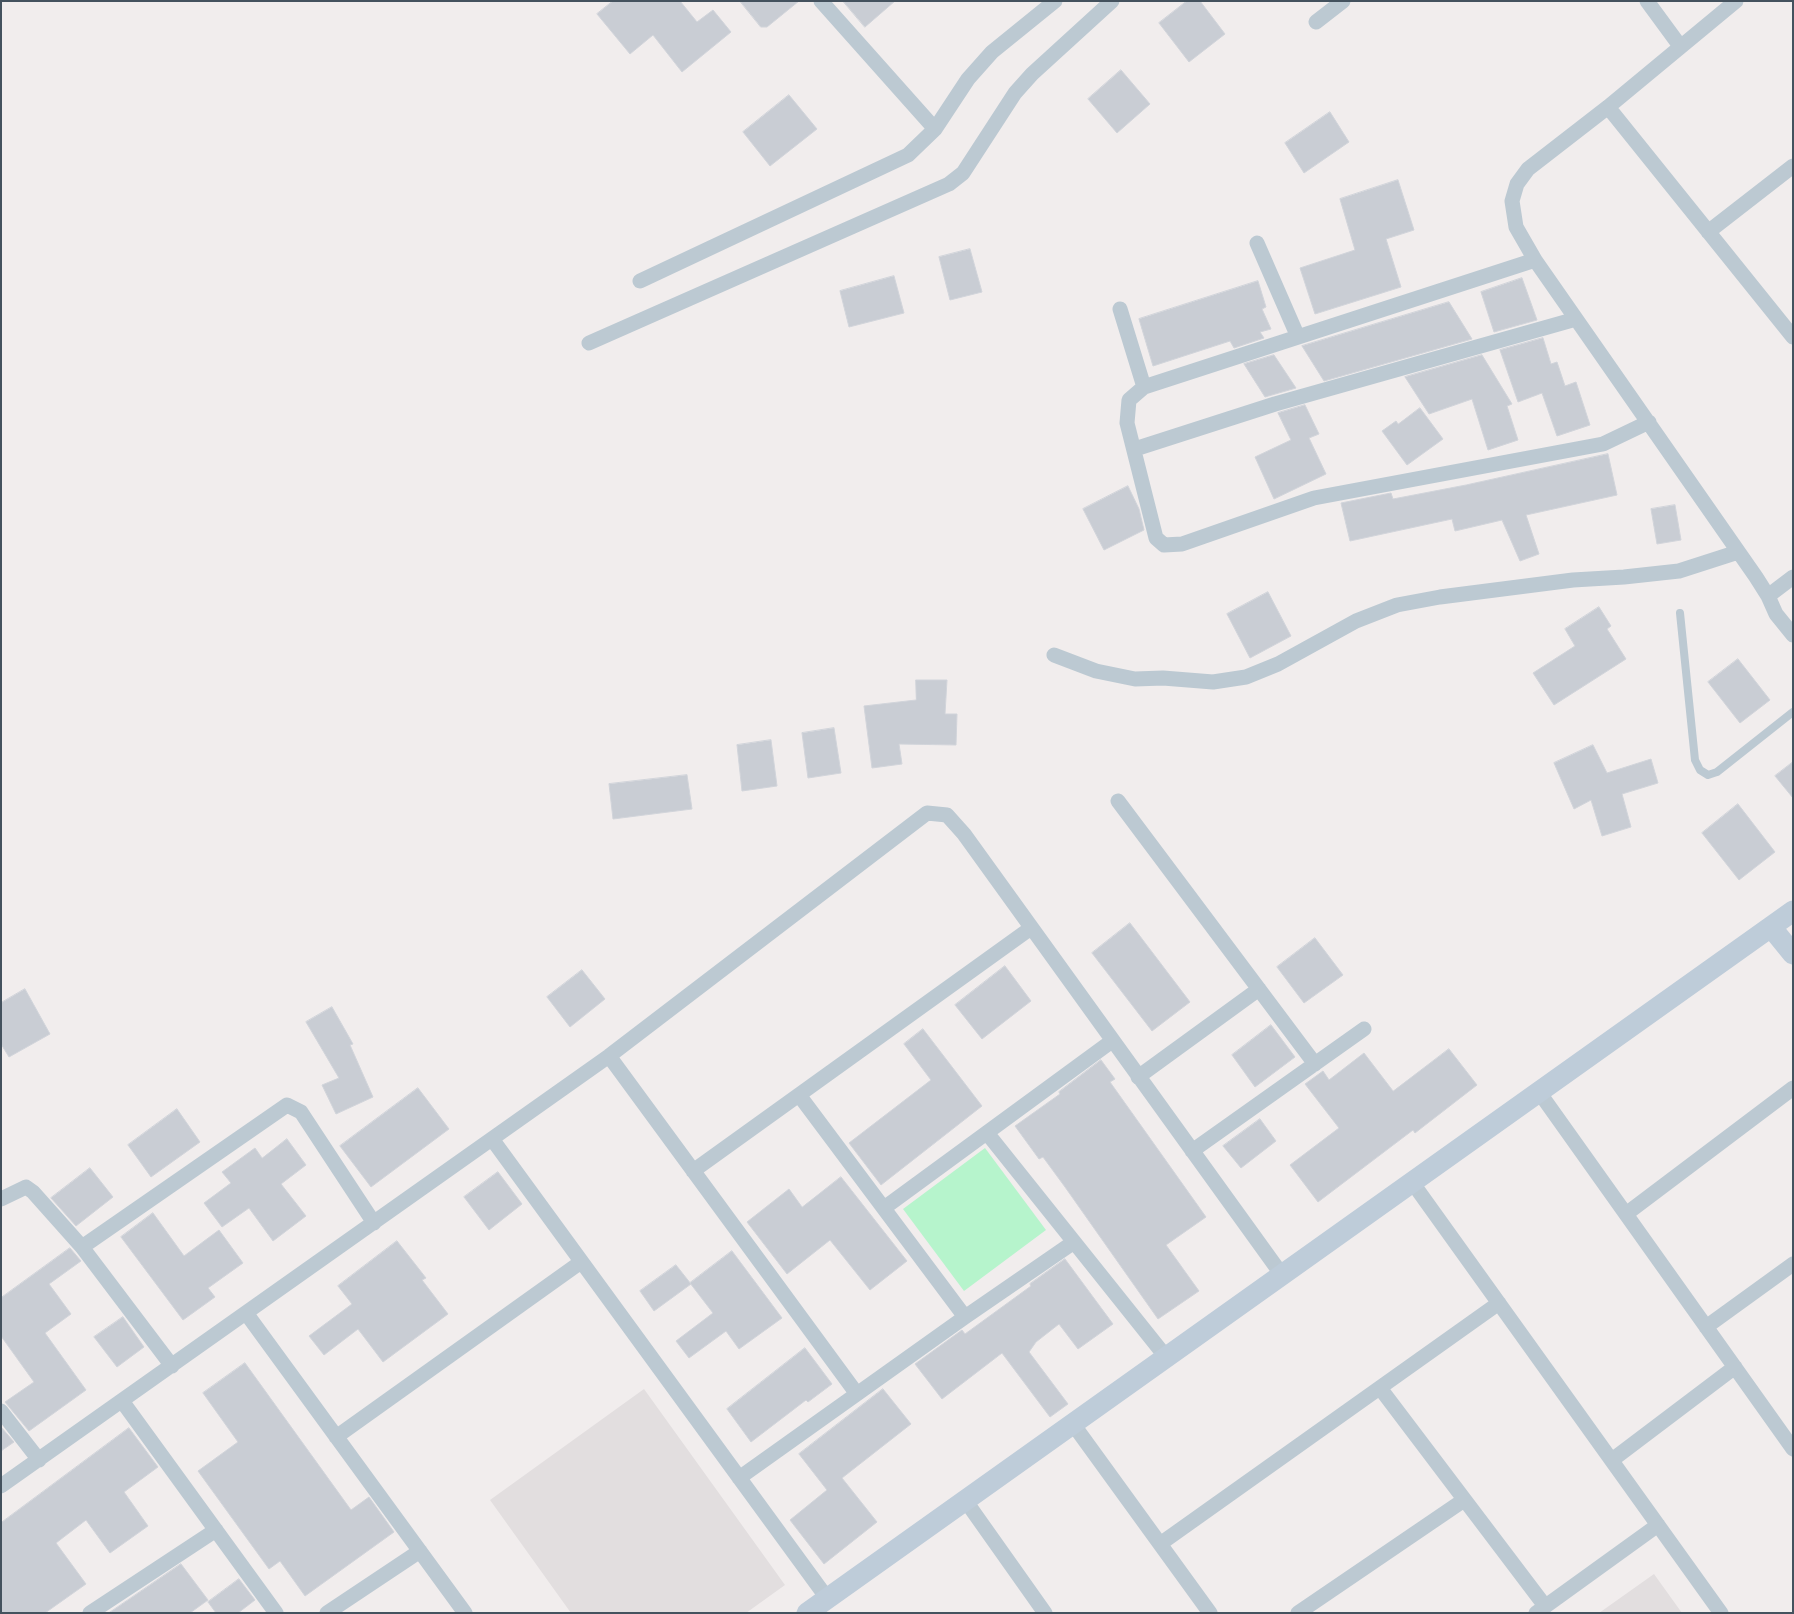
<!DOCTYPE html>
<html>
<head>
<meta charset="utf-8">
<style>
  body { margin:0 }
  #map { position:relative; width:1794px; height:1614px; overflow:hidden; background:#f1eded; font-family:Raleway,sans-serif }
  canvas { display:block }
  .frame { position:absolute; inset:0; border:2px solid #44525e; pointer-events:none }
</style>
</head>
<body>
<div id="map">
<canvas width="1794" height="1614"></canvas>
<div class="frame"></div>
</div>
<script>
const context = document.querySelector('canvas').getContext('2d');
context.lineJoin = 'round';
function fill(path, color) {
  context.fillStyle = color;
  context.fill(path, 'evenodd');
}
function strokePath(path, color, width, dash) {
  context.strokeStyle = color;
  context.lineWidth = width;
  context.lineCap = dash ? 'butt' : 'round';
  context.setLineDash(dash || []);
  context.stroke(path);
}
fill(new Path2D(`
  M644 1389 785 1585 746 1613H571L490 1500Z
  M1654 1574 1682 1613H1599Z`), '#e2dedf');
fill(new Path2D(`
  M985 1148 1046 1230 964 1291 903 1209Z`), '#b6f4cc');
const building = new Path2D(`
  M613 1H680L697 22 713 10 731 32 682 72 653 35 630 54 597 14Z
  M740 1H799L767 27H761Z
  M843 1H895L865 27Z
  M1187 1H1200L1225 34 1189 62 1159 23Z
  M1121 70 1150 104 1117 133 1088 99Z
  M789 95 817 129 770 166 743 132Z
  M1330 112 1349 142 1304 173 1285 143Z
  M1398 180 1414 230 1386 239 1401 287 1315 314 1300 268 1355 250 1340 199Z
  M970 249 982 292 950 300 939 257Z
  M894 276 904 313 849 327 840 291Z
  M1522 278 1537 320 1494 332 1481 292Z
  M1258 281 1266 307 1262 309 1271 329 1260 332 1264 338 1234 348 1230 341 1153 366 1139 319Z
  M1449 302 1472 339 1324 381 1302 346Z
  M1543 338 1551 364 1557 362 1565 386 1576 382 1590 425 1557 436 1542 393 1518 402 1500 350Z
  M1274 355 1296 388 1265 397 1244 364Z
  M1482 355 1512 404 1507 406 1518 440 1488 450 1472 399 1429 414 1405 377Z
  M1305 405 1319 434 1309 438 1326 474 1274 499 1255 457 1291 440 1278 413Z
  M1420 408 1443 439 1407 465 1382 431 1396 421 1398 424Z
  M1608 454 1617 495 1526 515 1539 554 1520 561 1502 520 1455 531 1452 519 1350 541 1341 503 1391 493 1393 499 1466 485Z
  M1128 486 1139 509 1144 530 1104 550 1083 509Z
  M1675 505 1681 540 1657 544 1651 509Z
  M1268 592 1291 636 1250 658 1227 614Z
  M1599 607 1611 626 1607 629 1626 659 1554 705 1533 673 1575 646 1565 629Z
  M1738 659 1770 700 1740 723 1708 682Z
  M916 680H947L945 714H957L956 745 899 744 902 764 872 768 864 706 916 700Z
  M834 728 841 773 808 778 802 733Z
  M771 740 777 786 742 791 737 745Z
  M1593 745 1607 773 1651 759 1658 783 1622 794 1631 827 1602 836 1591 800 1574 809 1554 763Z
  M1793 762V798L1775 776Z
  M687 775 692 809 613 819 609 784Z
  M1738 804 1775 852 1739 880 1702 833Z
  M1130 923 1190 1002 1152 1031 1092 953Z
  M1315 938 1343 975 1304 1003 1277 967Z
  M1005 966 1031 1001 982 1039 955 1005Z
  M582 970 605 999 570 1027 547 997Z
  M25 989 50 1034 9 1057 1 1044V1003Z
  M332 1007 353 1044 350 1045 373 1097 336 1114 322 1085 339 1078 306 1022Z
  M1271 1025 1295 1057 1255 1087 1232 1055Z
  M923 1029 982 1106 881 1185 849 1143 931 1080 904 1044Z
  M1449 1049 1477 1085 1415 1133 1413 1130 1318 1202 1290 1165 1339 1128 1305 1084 1323 1071 1329 1080 1364 1053 1393 1091Z
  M1101 1060 1115 1079 1110 1082 1206 1217 1166 1245 1199 1291 1158 1319 1065 1187 1043 1157 1039 1159 1015 1126 1060 1094 1059 1092Z
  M418 1088 449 1129 371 1187 340 1146Z
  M177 1109 200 1142 151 1177 128 1145Z
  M1260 1119 1276 1141 1241 1168 1223 1146Z
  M287 1139 306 1165 281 1184 306 1216 273 1241 249 1208 222 1227 204 1203 231 1183 222 1172 255 1148 262 1158Z
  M90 1168 113 1197 76 1226 51 1198Z
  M498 1172 522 1204 489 1230 464 1197Z
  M841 1177 907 1261 870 1290 830 1240 787 1274 747 1222 789 1189 802 1207Z
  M153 1213 184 1256 219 1230 243 1263 208 1288 215 1297 183 1320 121 1237Z
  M397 1241 426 1278 422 1280 448 1314 383 1362 358 1329 324 1355 309 1336 352 1304 338 1286Z
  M70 1248 81 1261 49 1284 71 1314 45 1333 86 1390 29 1431 5 1402 34 1382 1 1336V1298Z
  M732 1251 782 1318 739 1349 726 1331 689 1358 676 1341 713 1313 690 1283Z
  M1065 1259 1113 1324 1078 1349 1059 1324 1036 1342 1029 1352 1068 1404 1050 1417 1002 1353 942 1399 915 1364 962 1330 965 1334 1031 1286 1030 1284Z
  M676 1265 691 1284 654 1311 640 1291Z
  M123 1317 144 1347 117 1367 94 1337Z
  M805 1348 832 1384 808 1402 806 1400 751 1442 727 1409Z
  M245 1363 351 1510 369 1497 394 1532 305 1596 280 1561 269 1569 198 1471 238 1442 203 1393Z
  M883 1389 911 1424 842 1478 877 1522 824 1564 790 1520 827 1490 799 1454Z
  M1 1427 14 1442 1 1451Z
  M129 1428 158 1467 124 1492 148 1526 110 1553 86 1520 56 1543 86 1584 45 1613H1V1523Z
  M181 1564 208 1600 190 1613H109Z
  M239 1579 255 1600 238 1613H216L208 1602Z`);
fill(building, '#c9cdd4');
strokePath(building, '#d1d4da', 1);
strokePath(new Path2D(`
  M1680 613 1695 760 1700 770 1708 775 1717 772 1793 712`), '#bcc9d2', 8);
strokePath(new Path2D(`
  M821 1 935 129
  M1647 1 1680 46
  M1736 1 1608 107 1528 169 1517 184 1512 201 1516 227 1535 260 1756 577 1768 596 1776 614 1793 635
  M1316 22 1343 1
  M1608 107 1793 337
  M1708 232 1793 166
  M1257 243 1298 337
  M1535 260 1144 387 1129 400 1127 423 1156 538 1164 545 1182 544 1314 498 1603 444 1649 422
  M640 281 908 155 935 129 968 79 992 52 1055 1
  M1120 309 1144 387
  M589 343 949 184 963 173 1015 93 1032 74 1112 1
  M1135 449 1275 404 1576 319
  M1768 596 1793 577
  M1054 655 1096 671 1135 679 1163 678 1213 682 1246 677 1278 664 1356 621 1397 605 1440 597 1573 580 1624 577 1679 571 1738 552
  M1118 801 1315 1064
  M609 1056 857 1394
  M1138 1077 1259 989
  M1539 1092 1793 1449
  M799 1095 965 1317
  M987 1133 1166 1357
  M492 1139 827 1598
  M1192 1151 1364 1029
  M693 1171 1031 928
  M1412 1182 1721 1613
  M1 1199 26 1187 33 1192 82 1247 172 1366
  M884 1208 1112 1041
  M1626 1214 1793 1088
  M82 1247 287 1105 301 1112 374 1223
  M246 1313 465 1613
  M1706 1327 1793 1264
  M1380 1388 1545 1606
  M122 1401 276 1613
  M1 1411 39 1460
  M1073 1424 1210 1613
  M336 1437 581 1262
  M1612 1460 1735 1367
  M739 1478 965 1317 1074 1242
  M1 1486 609 1056 927 813 947 815 964 834 1282 1275
  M965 1500 1045 1613
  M1160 1544 1499 1303
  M90 1613 216 1530
  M327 1613 420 1551
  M1298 1613 1464 1500
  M1536 1613 1658 1525`), '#bcc9d2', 15);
strokePath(new Path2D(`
  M1771 927 1793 954
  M807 1613 1793 911`), '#beccd9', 21);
</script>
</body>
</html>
